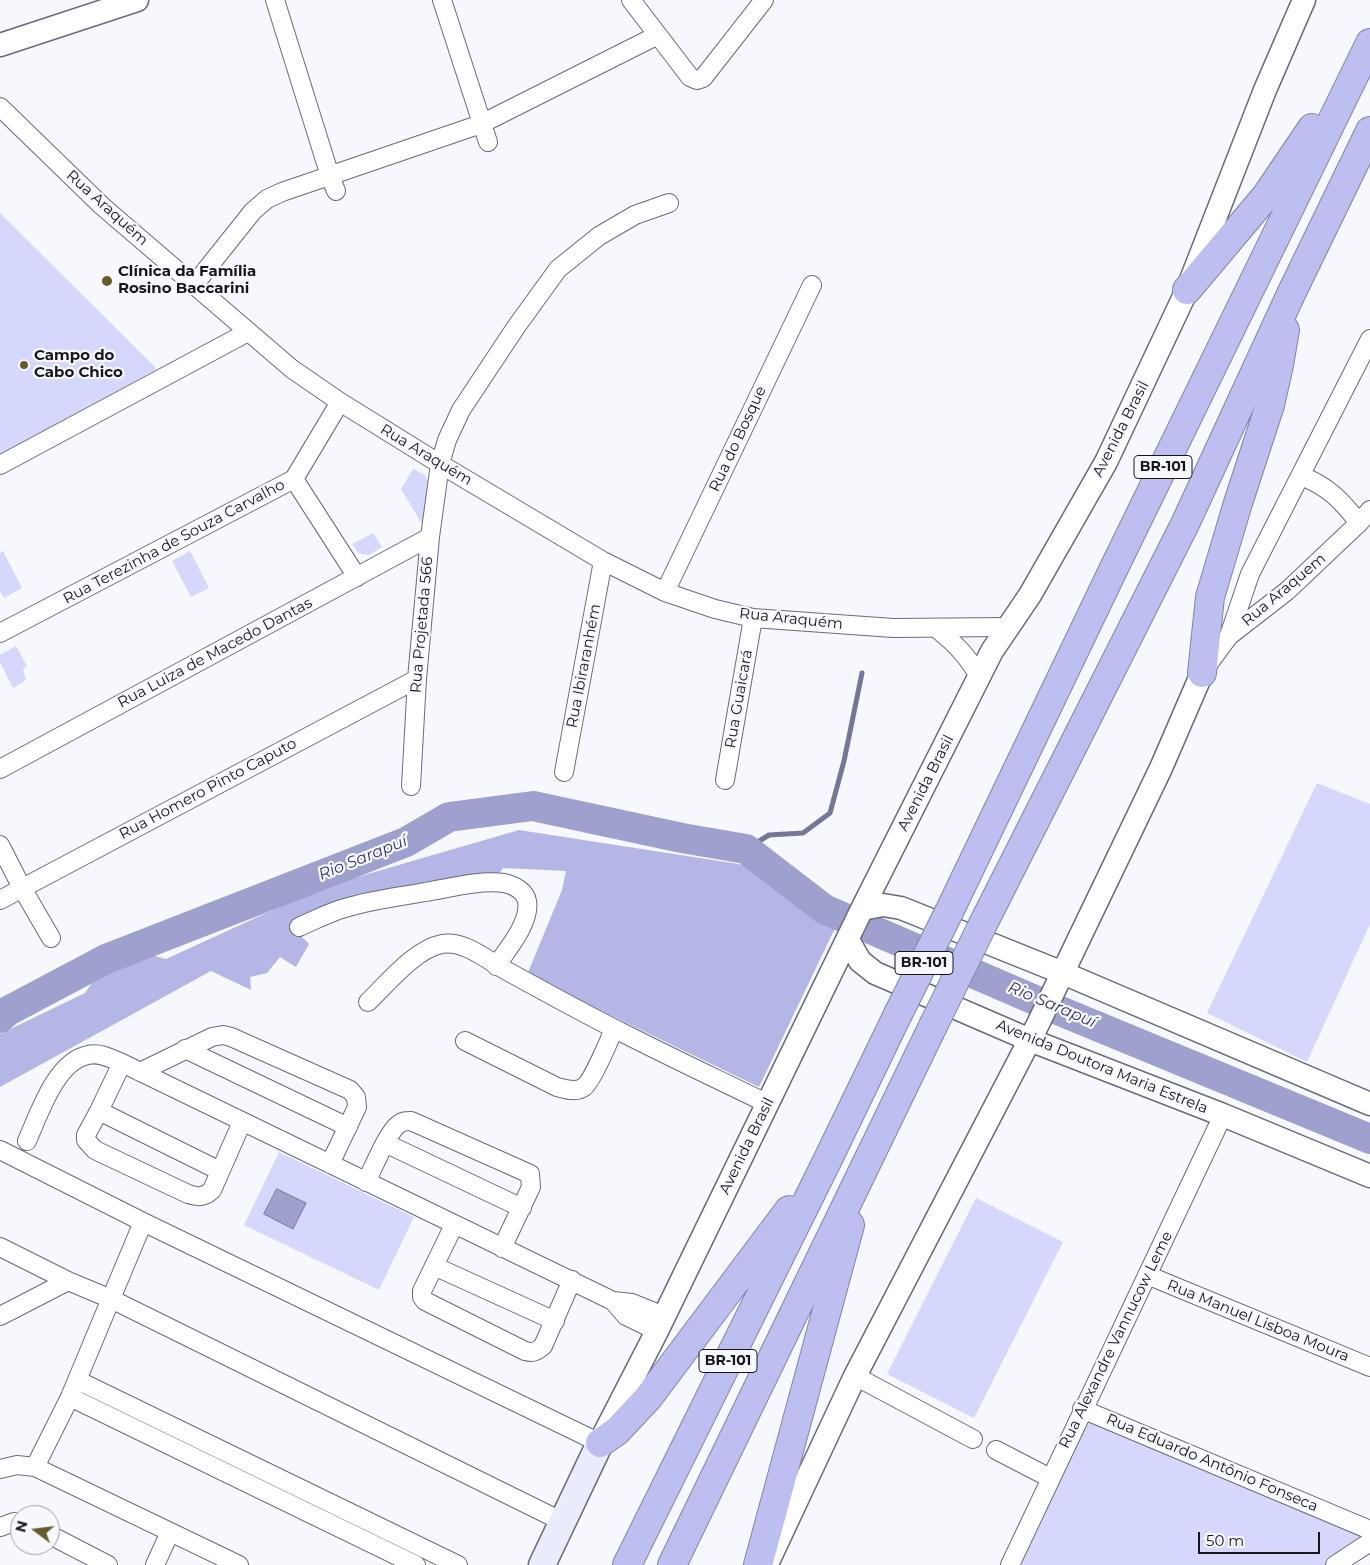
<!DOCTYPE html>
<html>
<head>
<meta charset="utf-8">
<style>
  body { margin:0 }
  #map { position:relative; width:1370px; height:1565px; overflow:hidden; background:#f7f8fe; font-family:Montserrat,sans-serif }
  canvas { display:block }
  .north { position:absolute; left:10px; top:1505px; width:50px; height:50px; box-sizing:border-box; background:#f7f8fe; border:1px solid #9d9ea4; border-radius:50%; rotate:285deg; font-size:14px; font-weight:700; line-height:20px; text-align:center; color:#16161c }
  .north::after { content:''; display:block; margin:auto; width:18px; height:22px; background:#655c29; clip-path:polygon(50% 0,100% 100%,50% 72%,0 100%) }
  .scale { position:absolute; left:1198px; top:1532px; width:122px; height:22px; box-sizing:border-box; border:2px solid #16161c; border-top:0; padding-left:6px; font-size:15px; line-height:18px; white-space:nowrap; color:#16161c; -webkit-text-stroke:4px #f7f8fe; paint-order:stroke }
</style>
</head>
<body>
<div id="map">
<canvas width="1370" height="1565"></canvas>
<div class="north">N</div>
<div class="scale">50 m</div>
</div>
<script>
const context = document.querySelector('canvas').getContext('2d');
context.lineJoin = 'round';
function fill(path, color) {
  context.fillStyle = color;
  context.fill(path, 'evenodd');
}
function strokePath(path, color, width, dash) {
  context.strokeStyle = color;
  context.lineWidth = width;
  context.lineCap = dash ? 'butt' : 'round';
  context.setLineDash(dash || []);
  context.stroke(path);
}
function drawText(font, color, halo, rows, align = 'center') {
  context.font = font + ' Montserrat,sans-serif';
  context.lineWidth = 4.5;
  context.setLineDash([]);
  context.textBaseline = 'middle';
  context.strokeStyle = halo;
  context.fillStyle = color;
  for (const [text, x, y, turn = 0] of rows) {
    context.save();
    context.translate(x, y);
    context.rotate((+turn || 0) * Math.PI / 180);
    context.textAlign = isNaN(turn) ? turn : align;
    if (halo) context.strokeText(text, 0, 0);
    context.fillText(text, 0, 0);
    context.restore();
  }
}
fill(new Path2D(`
  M0 213 157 369 0 455Z
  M413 469 425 475 428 481 424 524H422L401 489Z
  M373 533 382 547 369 555 358 553 352 544Z
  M3 551 22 588 4 598 0 591V553Z
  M190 551 209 588 191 597 172 561Z
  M16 646 27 666 23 669 26 680 13 688 0 662V655Z
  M1317 783 1370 804V924L1307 1062 1207 1013Z
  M279 1152 414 1217 379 1290 244 1225Z
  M976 1198 1063 1242 974 1418 887 1374Z
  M1082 1409 1370 1530 1335 1565H1010Z`), '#d5d7fc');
fill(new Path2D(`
  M519 830 758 867 822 916 838 922 759 1087 527 975 562 890 566 871 503 868 497 877 291 926 309 944 296 967 280 957 267 973 250 977 251 990 211 971 0 1087V1034L85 993 101 970 144 953 166 959 323 887Z`), '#b4b6e6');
const water = new Path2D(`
  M277 1189 306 1203 293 1229 264 1214Z`);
fill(water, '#9ea0ce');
strokePath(water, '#757799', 1);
strokePath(new Path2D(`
  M746 849 769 835 803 833 830 813 844 761 862 673`), '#757799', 5);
strokePath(new Path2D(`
  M0 1018 8 1011 106 959 406 842 449 817 533 806 682 838 746 849 824 909 1065 1013 1370 1139`), '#9ea0ce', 30);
const minor = new Path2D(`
  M275 0 330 176 336 191
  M442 0 488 142
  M631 0 690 77 697 80 703 78 764 0
  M0 107 102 206 292 369 340 402 440 464 603 561 665 592 715 609 753 618 893 628 1007 627
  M194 285 253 211 267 199 282 192 481 124 658 35
  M0 465 248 332
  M1301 476C1328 486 1342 501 1359 523
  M294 479 357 577
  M665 592 812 285
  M937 629C956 644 967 656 979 676
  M0 633 294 479 340 402
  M1229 636 1250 574 1370 339
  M1204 670 1229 636 1287 591 1359 523 1370 510
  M0 769 430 537
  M564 772 603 561
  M725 780 753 618
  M411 786 417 679 430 537 440 464 447 440 461 410 516 327 558 269 599 236 635 215 669 203
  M0 845 22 888 51 938
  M0 900 417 679
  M299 927C315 920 330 912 345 908 371 900 398 897 425 892 450 888 478 880 504 883 514 885 525 891 527 901 531 922 507 950 496 966
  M368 1002C388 983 415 949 442 944 465 940 488 961 507 971 545 992 583 1013 621 1032 670 1057 719 1080 768 1104
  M465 1041 557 1087C565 1089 576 1093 584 1087 592 1081 609 1041 614 1029
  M185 1049 348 1127
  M122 1063 99 1111 86 1135V1140L95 1150 188 1194C198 1197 204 1198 212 1190L242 1122
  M140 1072 212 1037 223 1035 231 1037 350 1090 356 1097 357 1107 330 1164
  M99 1111 220 1171
  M27 1141C39 1114 56 1061 88 1055 100 1052 112 1059 122 1063L613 1301 632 1303 664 1316
  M385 1143 522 1208
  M0 1150 143 1222 600 1443
  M366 1182C373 1169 388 1131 399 1124 403 1121 406 1121 411 1121L530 1174 531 1187 502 1248
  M454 1225 422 1291V1297L425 1301 525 1351C533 1353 536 1352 543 1346L572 1280
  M0 1247 68 1281 111 1299 555 1518
  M434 1266 555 1321
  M1147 1275 1370 1367
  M613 1301 626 1316 657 1331
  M0 1316 68 1281
  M855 1376 973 1439
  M77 1380 458 1565
  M70 1397 416 1565
  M1082 1409 1370 1530
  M996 1450 1050 1478
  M35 1467 70 1397 143 1222
  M0 1469 17 1465 35 1467 239 1565
  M0 1527 14 1522 20 1523
  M50 1535 108 1565
  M155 1565 170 1532
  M1010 1565 1223 1115
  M1335 1565 1370 1542`);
const tertiary = new Path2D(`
  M0 45 137 0
  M862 909 883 905 901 908 1063 973 1370 1104
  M848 940 860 961 875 973 1030 1040 1223 1115 1370 1176
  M601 1440 657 1331 862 909 992 651 1030 595 1106 462 1187 290 1265 90 1304 0
  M767 1564 855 1376 1038 1024 1161 768 1202 673`);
const secondary = new Path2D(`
  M542 1565 600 1443`);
const motorway = new Path2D(`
  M1187 290 1266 196 1312 128
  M1202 673 1210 597 1238 503 1270 405 1279 365 1285 330
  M949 912 1114 568 1370 43
  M982 926 1185 524 1291 294 1370 131
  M600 1443 617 1431 648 1398 789 1210
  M627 1565 829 1157 898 1014
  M672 1565 933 1026
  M758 1565 850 1225`);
strokePath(minor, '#6a6b7a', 20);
strokePath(tertiary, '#6a6b7a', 25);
strokePath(secondary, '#6a6b7a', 29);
strokePath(motorway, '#8384a6', 30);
strokePath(minor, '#fff', 18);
strokePath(tertiary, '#fff', 22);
strokePath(secondary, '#ebecfb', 26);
strokePath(motorway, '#bdbff1', 28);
const motorwayBridge = new Path2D(`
  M898 1014 949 912
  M933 1026 982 926`);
strokePath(motorwayBridge, '#8384a6', 30, []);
strokePath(motorwayBridge, '#bdbff1', 28);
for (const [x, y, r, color] of [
  [107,281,6,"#655c29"],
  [24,365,5,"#655c29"]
]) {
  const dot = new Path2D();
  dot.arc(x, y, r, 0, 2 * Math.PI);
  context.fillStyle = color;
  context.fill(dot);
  strokePath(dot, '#f7f8fe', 2);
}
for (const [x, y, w] of [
  [1163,467,58],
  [924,963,58],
  [728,1361,58]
]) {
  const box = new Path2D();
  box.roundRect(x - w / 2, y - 11.5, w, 23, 4);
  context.fillStyle = '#f7f8fe';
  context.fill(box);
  strokePath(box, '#16161c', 1);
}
drawText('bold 14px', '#16161c', null, [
  ["BR-101",1163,467],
  ["BR-101",924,963],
  ["BR-101",728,1361]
]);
drawText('15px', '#16161c', '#f7f8fe', [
  ["Rua Araquém",107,208,42],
  ["Avenida Brasil",1121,429,-63],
  ["Rua do Bosque",738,439,-65],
  ["Rua Araquém",426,455,31],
  ["Rua Terezinha de Souza Carvalho",174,542,-28],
  ["Rua Araquem",1284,590,-40],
  ["Rua Araquém",791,619,6],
  ["Rua Projetada 566",422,625,-85],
  ["Rua Luiza de Macedo Dantas",215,653,-28],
  ["Rua Ibiraranhém",584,666,-79],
  ["Rua Guaicará",739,699,-80],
  ["Avenida Brasil",926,783,-63],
  ["Rua Homero Pinto Caputo",208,789,-28],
  ["Avenida Doutora Maria Estrela",1102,1067,22],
  ["Avenida Brasil",747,1146,-64],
  ["Rua Manuel Lisboa Moura",1258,1321,22],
  ["Rua Alexandre Vannucow Leme",1116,1340,-64],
  ["Rua Eduardo Antônio Fonseca",1212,1463,23]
]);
drawText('bold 15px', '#16161c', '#f7f8fe', [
  ["Clínica da Família",118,272],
  ["Rosino Baccarini",118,289],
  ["Campo do",34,356],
  ["Cabo Chico",34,373]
], 'left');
drawText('italic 16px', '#35316b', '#f7f8fe', [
  ["Rio Sarapuí",363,858,-22],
  ["Rio Sarapuí",1052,1005,23]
]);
</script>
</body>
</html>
